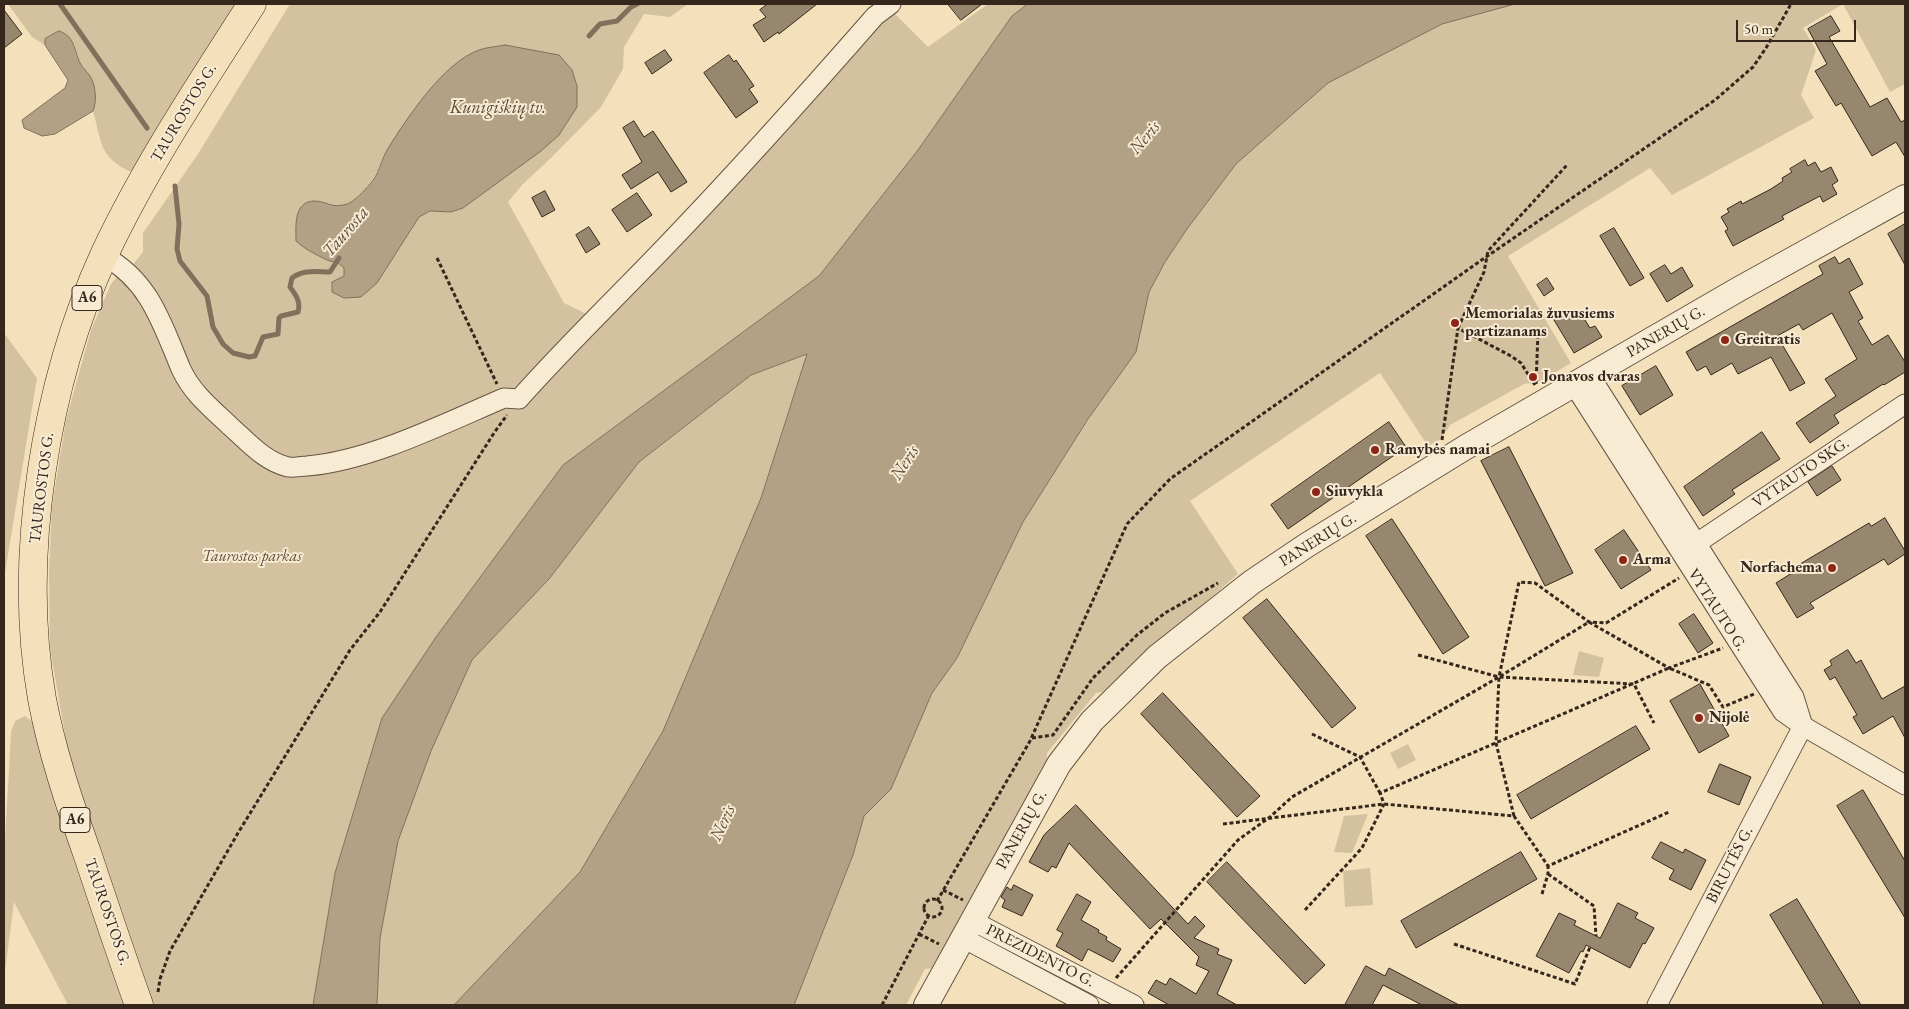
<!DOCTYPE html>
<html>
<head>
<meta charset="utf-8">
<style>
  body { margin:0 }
  #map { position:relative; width:1909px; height:1009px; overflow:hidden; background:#f4e0bb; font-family:"EB Garamond",serif }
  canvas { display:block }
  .frame { position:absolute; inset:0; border:5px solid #35271c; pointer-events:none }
  .scale { position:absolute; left:1736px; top:20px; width:120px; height:22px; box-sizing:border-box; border:2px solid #35271c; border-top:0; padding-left:6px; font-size:15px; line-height:18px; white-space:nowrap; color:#35271c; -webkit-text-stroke:4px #f8ebd3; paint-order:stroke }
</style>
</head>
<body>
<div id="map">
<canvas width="1909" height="1009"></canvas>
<div class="frame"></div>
<div class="scale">50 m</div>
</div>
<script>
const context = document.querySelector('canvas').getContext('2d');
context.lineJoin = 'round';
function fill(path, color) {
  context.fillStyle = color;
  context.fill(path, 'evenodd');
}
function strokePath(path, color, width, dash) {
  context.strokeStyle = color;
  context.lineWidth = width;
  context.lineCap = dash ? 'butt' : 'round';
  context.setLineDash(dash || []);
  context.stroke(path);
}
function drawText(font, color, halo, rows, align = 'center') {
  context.font = font + ' "EB Garamond",serif';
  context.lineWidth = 4;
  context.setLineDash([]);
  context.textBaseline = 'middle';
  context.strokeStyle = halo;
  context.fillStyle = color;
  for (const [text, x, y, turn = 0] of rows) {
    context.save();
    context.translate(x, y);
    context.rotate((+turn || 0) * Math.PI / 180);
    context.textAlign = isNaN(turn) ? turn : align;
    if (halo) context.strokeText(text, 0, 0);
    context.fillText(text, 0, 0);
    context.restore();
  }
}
fill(new Path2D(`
  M8 4H235L131 172C99 157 102 143 93 111L95 105V92L91 78 80 63 74 44 45 39V45L32 37Z
  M290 4H688L670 17 644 14 624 47 623 69 601 107 552 157 523 184 508 202 564 303 603 322 660 267 891 10 928 47 988 4H1028L1012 16 918 150 819 276 563 465 436 637 382 718 335 873 313 1005H151L70 764 50 648 49 573 52 506 66 420 91 330 111 284 116 278H122L143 252V233L198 154ZM386 152 451 212 430 211 419 217 377 283 361 296 344 298 337 280 345 276 344 268C337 260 328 261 320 255L314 201C320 203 327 206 333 206 360 208 378 173 386 152Z
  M1515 4H1905V84L1890 92 1843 4 1803 28 1816 50 1801 95 1814 118 1672 195 1650 168 1508 256 1571 363 1539 382 1524 384 1450 425 1441 439 1428 446 1380 373 1190 501 1238 574 1102 692 1096 693 1047 753V760L933 968 925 969 906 1005H794L853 855 864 816 891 789 932 693 957 658 1023 522 1088 419 1136 352 1149 292 1165 262 1187 229 1236 164 1328 83 1442 24Z
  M4 333 37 378 4 579Z
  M808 354 789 408 761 498 663 731 580 872 454 1005H377L380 938 398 841 431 751 472 660 549 579 639 462 751 375Z
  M1579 651 1604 658 1599 677 1573 675Z
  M25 716 33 722 125 1005H68L14 902 4 979V859L11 732 15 721Z
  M1408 744 1416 760 1398 769 1390 753Z
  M1368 814 1352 853 1334 852 1344 816Z
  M1370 868 1373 905 1345 907 1343 871Z`), '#d4c1a0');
const water = new Path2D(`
  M1028 4H1515L1442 24 1328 83 1236 164 1187 229 1165 262 1149 292 1136 352 1088 419 1023 522 957 658 932 693 891 789 864 816 853 855 794 1005H454L580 872 663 731 761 498 807 354 751 375 639 462 549 579 472 660 431 751 398 841 380 938 377 1005H313L335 873 382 718 436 637 563 465 819 276 918 150 1012 16Z
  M59 31C75 36 74 50 80 63 83 68 87 72 90 76 96 86 97 101 93 111L55 134 42 136 24 128 22 120 65 88 68 80 45 45V39Z
  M505 45 559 55 572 70 577 86V107L559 135 541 151 463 208 451 212 430 211 419 217 377 283 361 297 344 298 332 292V282L344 276V268C337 261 335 263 327 260 315 254 306 250 296 241 296 227 293 202 314 201 327 201 331 209 347 204 355 201 365 190 370 184 379 174 381 161 387 150 407 118 443 63 479 50 487 47 496 47 505 45Z`);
fill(water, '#b3a185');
strokePath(water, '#81705b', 1);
strokePath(new Path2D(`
  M60 4 147 128
  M589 36 600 24 617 21 631 7 637 4
  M175 186 179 224 177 249 180 261 207 296 213 327 223 344 233 353 249 357 255 356 263 337 278 334 279 318 281 316 298 312C301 302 296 295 290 287L292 278C304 269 316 272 330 272L339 258`), '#81705b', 5);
const building = new Path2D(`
  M768 4H817L779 34 778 32 764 42 753 25 766 17 760 10Z
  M948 4H982L961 20Z
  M4 10 22 34 4 48Z
  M1831 16 1840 31 1829 37 1870 107 1887 98 1901 122 1905 120V157L1896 142 1872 156 1841 103 1836 106 1815 71 1827 64 1808 29Z
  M665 50 672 60 652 74 645 63Z
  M729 55 734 62 736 60 754 86 749 89 758 102 736 118 704 73Z
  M634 121 644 137 653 131 687 182 671 192 658 172 631 189 622 175 642 162 623 128Z
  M1805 160 1808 166 1815 162 1821 172 1831 167 1838 181 1832 185 1837 194 1823 202 1820 196 1782 216 1784 219 1733 246 1725 231 1728 229 1721 217 1729 212 1727 209 1741 201 1742 204 1771 189 1783 181 1782 178 1792 172 1790 169Z
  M545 191 555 210 542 217 532 198Z
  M637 193 652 215 627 232 612 210Z
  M1905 224V265L1888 234Z
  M589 227 600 244 586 253 576 235Z
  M1614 228 1644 278 1630 286 1600 236Z
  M1835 257 1839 264 1849 258 1863 284 1849 292 1863 318 1858 321 1872 345 1888 335 1905 362V372L1884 385 1883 384 1834 415 1839 423 1810 443 1796 423 1836 396 1825 379 1857 359 1832 313 1803 330 1799 324 1777 336 1805 383 1790 391 1771 357 1738 374 1732 363 1711 375 1706 366 1697 371 1686 352 1823 274 1819 266Z
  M1665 265 1671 274 1682 267 1693 286 1667 302 1650 274Z
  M1547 278 1554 289 1544 296 1537 285Z
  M1569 312 1572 317 1580 312 1590 328 1595 326 1602 337 1574 353 1554 320Z
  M1656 366 1673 395 1640 415 1622 386Z
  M1389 422 1406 447 1288 529 1271 505Z
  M1762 432 1780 459 1732 490 1735 494 1703 516 1684 487Z
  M1509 447 1573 573 1545 586 1481 461Z
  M1832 466 1841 480 1817 496 1808 482Z
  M1885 518 1905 551V554L1888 565 1884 559 1810 603 1814 608 1797 618 1776 583 1792 573 1790 570 1869 523 1871 526Z
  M1392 519 1469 637 1443 654 1366 536Z
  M1624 530 1651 570 1621 589 1595 550Z
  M1267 599 1356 708 1332 728 1243 618Z
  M1694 614 1713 643 1698 653 1679 624Z
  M1848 650 1856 663 1861 660 1882 699 1905 686V738L1893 716 1863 734 1853 717 1857 715 1835 677 1830 680 1824 670 1832 665 1830 661Z
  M1700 684 1729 736 1699 753 1670 701Z
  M1163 693 1260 796 1237 817 1141 714Z
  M1636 726 1650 749 1531 819 1517 795Z
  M1720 764 1751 777 1739 805 1708 792Z
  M1863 790 1905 861V918L1837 806Z
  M1076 805 1188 924 1195 916 1205 926 1194 938 1219 949 1217 954 1232 960 1217 994 1237 1005H1169L1148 993 1156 980 1166 985 1170 978 1196 994 1209 971 1196 965 1199 957 1161 919 1150 929 1069 843 1056 868 1052 866 1048 872 1029 862 1044 835Z
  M1661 842 1683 853 1685 849 1706 860 1691 890 1669 879 1674 870 1652 858Z
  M1521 852 1537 879 1416 948 1401 921Z
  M1227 862 1325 965 1305 984 1207 882Z
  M1014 885 1033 895 1022 916 1002 907 1005 900 1001 897 1007 887 1011 890Z
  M1077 894 1091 902 1081 920 1099 930 1098 932 1107 937 1106 940 1121 949 1113 962 1088 949 1082 961 1056 946 1063 933 1057 930Z
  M1797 899 1861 1005H1824L1770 915Z
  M1618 903 1638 913 1635 918 1654 928 1645 944 1643 943 1630 968 1586 945 1583 952 1581 951 1569 973 1536 956 1559 913 1576 921 1574 925 1600 938Z
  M1366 966 1385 976 1389 968 1459 1005H1422L1383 985 1372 1005H1345Z`);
fill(building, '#98876f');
strokePath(building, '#35271c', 1);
const minor = new Path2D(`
  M104 256C150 281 162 324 181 369 192 393 211 408 230 426 248 442 264 461 288 467 294 468 301 466 307 466 370 461 445 423 504 398L519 399C565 347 615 299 663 249 736 173 806 95 875 16L891 4
  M1590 376 1794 697 1803 726
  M1574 385 1783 712 1803 726 1905 785
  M1697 543 1905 404
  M973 921 1134 1005
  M963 938 1089 1005
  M1657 1005 1803 726`);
const tertiary = new Path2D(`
  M926 1005 1059 764 1092 721 1157 657 1252 582 1307 545 1466 447 1739 289 1905 197`);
const trunk = new Path2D(`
  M139 1005C121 955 104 904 87 853 69 802 52 752 42 699 17 557 45 383 105 253 146 166 200 85 252 4`);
strokePath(minor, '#655544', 21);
strokePath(tertiary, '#655544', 26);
strokePath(trunk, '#35271c', 29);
strokePath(new Path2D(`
  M437 258 497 384
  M1458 328 1484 272 1488 251 1567 165
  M1536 384 1538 333
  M1442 440 1458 328 1511 356 1521 363 1535 385
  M1418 655 1499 677 1634 684 1654 723
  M1312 734 1360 757 1380 793
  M1032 738 1053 735 1093 678 1137 635 1165 613 1218 583
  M1514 816 1496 743 1499 677 1519 582 1535 583 1589 622 1606 623 1679 578
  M1223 824 1384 804 1514 816 1548 866 1669 812
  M1548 874 1594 906 1596 936
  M943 890 963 900
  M1542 894 1548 874V866
  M924 908a9 9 0 1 1 18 0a9 9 0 1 1-18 0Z
  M937 901 1030 741 1127 524 1170 479 1486 257 1715 100 1753 67 1766 48 1791 4
  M1305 910 1362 848 1384 804 1380 793 1669 668 1709 685 1723 707 1754 694
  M919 934 939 944
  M1454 944 1575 984 1590 947
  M1116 978 1238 840 1270 817 1292 797 1499 677 1589 622 1669 668 1723 648
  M158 992 160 979 170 951 238 833 350 650 380 612 494 433 507 415
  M882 1005 929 915`), '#35271c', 3, [4, 2.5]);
strokePath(minor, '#f8ebd3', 19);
strokePath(tertiary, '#f8ebd3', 24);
strokePath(trunk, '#f4e0bb', 28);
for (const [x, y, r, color] of [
  [1455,323,5,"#8f2418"],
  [1725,340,5,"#8f2418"],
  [1533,377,5,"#8f2418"],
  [1375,450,5,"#8f2418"],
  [1316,492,5,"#8f2418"],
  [1623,560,5,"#8f2418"],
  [1832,568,5,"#8f2418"],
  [1699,718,5,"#8f2418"]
]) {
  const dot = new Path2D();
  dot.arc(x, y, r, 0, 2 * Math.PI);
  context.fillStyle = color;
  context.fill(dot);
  strokePath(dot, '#f8ebd3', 2);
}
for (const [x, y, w] of [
  [87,298,30],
  [75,820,30]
]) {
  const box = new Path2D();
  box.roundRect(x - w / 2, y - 12.5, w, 25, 4);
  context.fillStyle = '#f8ebd3';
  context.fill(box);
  strokePath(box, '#35271c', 1);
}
drawText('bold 15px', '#35271c', null, [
  ["A6",87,298],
  ["A6",75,820]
]);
drawText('16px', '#35271c', '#f8ebd3', [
  ["TAUROSTOS G.",184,113,-59],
  ["PANERIŲ G.",1666,332,-30],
  ["VYTAUTO SKG.",1801,473,-34],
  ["TAUROSTOS G.",42,488,-83],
  ["PANERIŲ G.",1318,540,-32],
  ["VYTAUTO G.",1717,610,57],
  ["PANERIŲ G.",1022,830,-61],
  ["BIRUTĖS G.",1730,865,-63],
  ["TAUROSTOS G.",107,912,71],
  ["PREZIDENTO G.",1040,956,27]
]);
drawText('bold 16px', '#35271c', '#f8ebd3', [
  ["Memorialas žuvusiems",1465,314],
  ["partizanams",1465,332],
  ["Greitratis",1735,340],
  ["Jonavos dvaras",1543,377],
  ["Ramybės namai",1385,450],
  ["Siuvykla",1326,492],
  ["Arma",1633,560],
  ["Norfachema",1822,568,"right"],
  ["Nijolė",1709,718]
], 'left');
drawText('italic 16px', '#5d4e3d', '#f8ebd3', [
  ["Taurostos parkas",252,557]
]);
drawText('italic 18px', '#5b4c3c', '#f8ebd3', [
  ["Kunigiškių tv.",498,108],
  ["Neris",1145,138,-50],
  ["Taurosta",346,232,-49],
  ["Neris",905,463,-57],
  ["Neris",723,823,-65]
]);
</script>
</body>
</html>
